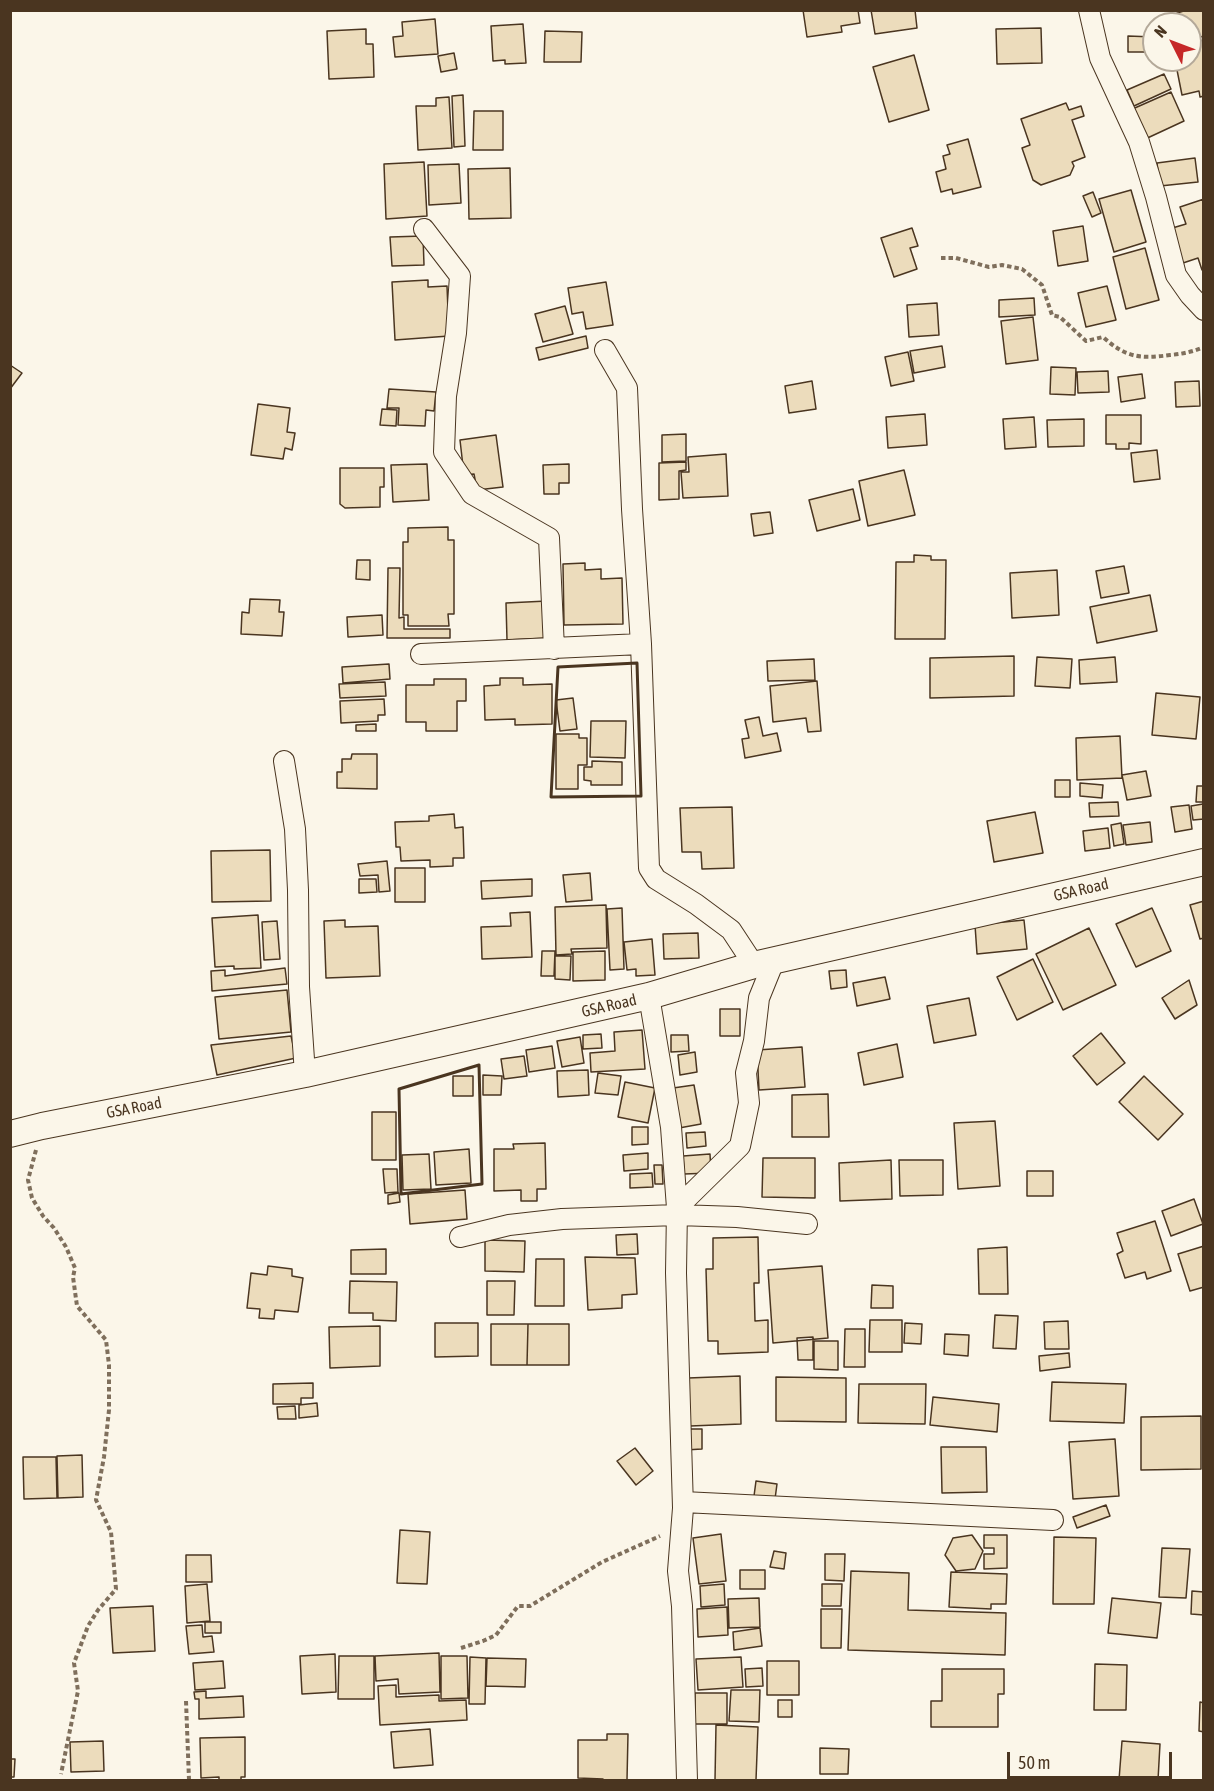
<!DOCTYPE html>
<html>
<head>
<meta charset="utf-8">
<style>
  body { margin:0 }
  #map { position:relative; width:1214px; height:1791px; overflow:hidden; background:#fbf6e9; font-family:"Asap Condensed",sans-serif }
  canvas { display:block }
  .frame { position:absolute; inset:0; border:12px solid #4a3520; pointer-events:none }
  .north { position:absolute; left:1142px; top:12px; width:60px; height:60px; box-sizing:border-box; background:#fbf6e9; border:2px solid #b4a999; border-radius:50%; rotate:312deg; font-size:16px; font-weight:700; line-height:24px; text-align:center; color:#4a3520 }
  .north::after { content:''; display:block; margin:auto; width:21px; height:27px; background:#c62828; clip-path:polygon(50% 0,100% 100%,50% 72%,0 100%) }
  .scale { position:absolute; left:1007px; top:1752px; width:165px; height:27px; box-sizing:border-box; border:3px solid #4a3520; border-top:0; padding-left:8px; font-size:18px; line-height:21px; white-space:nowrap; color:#4a3520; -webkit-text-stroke:4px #fbf6e9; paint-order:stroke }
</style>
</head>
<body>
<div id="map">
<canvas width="1214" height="1791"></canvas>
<div class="frame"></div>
<div class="north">N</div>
<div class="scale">50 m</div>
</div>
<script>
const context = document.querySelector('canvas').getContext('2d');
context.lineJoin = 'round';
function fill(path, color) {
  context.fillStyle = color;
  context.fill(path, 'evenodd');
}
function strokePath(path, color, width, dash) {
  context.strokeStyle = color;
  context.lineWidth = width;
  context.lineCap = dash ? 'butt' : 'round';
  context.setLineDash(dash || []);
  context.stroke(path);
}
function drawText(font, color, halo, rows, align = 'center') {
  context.font = font + ' "Asap Condensed",sans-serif';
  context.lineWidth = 4.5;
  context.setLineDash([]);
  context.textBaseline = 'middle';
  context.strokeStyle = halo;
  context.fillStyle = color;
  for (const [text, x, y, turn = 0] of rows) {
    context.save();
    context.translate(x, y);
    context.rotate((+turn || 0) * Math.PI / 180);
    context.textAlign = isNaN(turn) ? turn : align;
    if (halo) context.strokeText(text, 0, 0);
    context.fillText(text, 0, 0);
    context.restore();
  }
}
const building = new Path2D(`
  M803 10H858L860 23 841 26 842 32 807 37Z
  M871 10H915L917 28 875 34Z
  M1187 10H1204V36L1190 40V24H1180L1177 13Z
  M435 19 438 54 395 57 393 37 403 36 402 22Z
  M523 24 526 63 505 64V60L493 61 491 26Z
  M1041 28 1042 63 997 64 996 29Z
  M366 29V44H373L374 77 329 79 327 31Z
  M545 31 582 32 581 62H544Z
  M1128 36 1154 37 1153 52H1128Z
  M1204 40V96L1200 97 1199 91 1182 95 1175 60H1190V43Z
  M454 53 457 69 441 72 438 56Z
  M914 55 929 110 889 122 873 67Z
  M1164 74 1171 89 1134 106 1127 90Z
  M1171 92 1184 121 1141 141 1128 111Z
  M463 95 465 146 454 147 452 96Z
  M449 97 452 148 418 150 416 106H436V98Z
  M1066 103 1069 110 1081 106 1084 116 1072 120 1085 157 1072 162 1074 166 1070 175 1041 185 1033 180 1022 148 1030 145 1021 119Z
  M474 111H503V150H473Z
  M968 139 981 187 953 194 952 189 941 192 936 172 946 169 943 156 950 154 947 145Z
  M1195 158 1198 182 1160 186 1157 163Z
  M424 162 427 216 386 219 384 164Z
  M459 164 461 203 429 205 428 165Z
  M510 168 511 218 469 219 468 169Z
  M1131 190 1146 242 1114 252 1099 199Z
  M1093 192 1101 213 1092 217 1083 196Z
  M1204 199V269L1202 270 1198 258 1180 264 1169 229 1186 224 1180 207Z
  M1083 226 1088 261 1058 266 1053 231Z
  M912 228 918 246 910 248 917 269 894 277 881 238Z
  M423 236 424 265 392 266 390 237Z
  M1145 248 1159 300 1126 309 1113 257Z
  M428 280V287L447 286 449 336 395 340 392 282Z
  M606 282 613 325 586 329 583 312 572 314 568 288Z
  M1107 286 1116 320 1086 327 1078 293Z
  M1034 298 1035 315 999 317V300Z
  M937 303 939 335 909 337 907 305Z
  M565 306 573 334 543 342 535 314Z
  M1033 317 1038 360 1006 364 1001 321Z
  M586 336 588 348 539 360 536 348Z
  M942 346 945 367 914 373 910 351Z
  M908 352 914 381 891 386 885 357Z
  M10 365 22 373 10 389Z
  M1051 367 1076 368 1075 395 1050 394Z
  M1108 371 1109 392 1078 393 1077 372Z
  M1142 374 1145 398 1121 402 1118 377Z
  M812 381 816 409 789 413 785 386Z
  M1199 381 1200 406 1176 407 1175 382Z
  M389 389 436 392 434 411 426 410 425 426 398 425 399 408H387Z
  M258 404 290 408 287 432 295 433 292 450 285 448 283 459 251 455Z
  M382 409 397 410 396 426 380 425Z
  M925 414 927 445 888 448 886 417Z
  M1106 415H1141V444L1129 443V449H1116V444H1106Z
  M1034 417 1036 447 1005 449 1003 419Z
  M1084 419V446L1048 447 1047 420Z
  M686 434V461L662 462V435Z
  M496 435 503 487 477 490 474 474 464 475 460 440Z
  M1157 450 1160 479 1134 482 1131 453Z
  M726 454 728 496 683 498 681 472H689L688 457Z
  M686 462V470L679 471V499L659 500V463Z
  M427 464 429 500 393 502 391 465Z
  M569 464V483H559V494H544L543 465Z
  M340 468H384V487H380V507L345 508 340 504Z
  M904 470 915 515 868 526 859 481Z
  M853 489 860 520 817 531 809 500Z
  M770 512 773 533 754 536 751 514Z
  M448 527V540H454V614H448L449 626H408V615H403V542H408V528Z
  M914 555 931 556V560H946L945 639H895L896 562H914Z
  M357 560H370V580L356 579Z
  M585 563V570L601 569V579L622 578 623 624 564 625 563 564Z
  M1124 566 1129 593 1101 598 1096 571Z
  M388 568H400L399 618 404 617V629H450V638H387Z
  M1057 570 1059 615 1012 618 1010 573Z
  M1150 595 1157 631 1097 643 1090 607Z
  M250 599 280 600 279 612H284L282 636 241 634 242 612 249 613Z
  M547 601 548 638 507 640 506 603Z
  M382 615 383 635 348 637 347 617Z
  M1014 656V696L930 698V658Z
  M1037 657 1072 659 1070 688 1035 686Z
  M1115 657 1117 682 1080 684 1079 660Z
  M814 659 815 680 768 681 767 661Z
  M389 664 390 679 343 683 342 667Z
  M500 678H523V685L552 684V724L515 725V719L485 720 484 686 500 685Z
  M434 679H466V701H457V731H426V722H406V685H434Z
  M817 681 821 731 808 732 806 718 773 722 770 686Z
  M385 682 386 696 340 698 339 684Z
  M1156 693 1200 697 1196 739 1152 735Z
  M573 698 577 729 560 731 556 700Z
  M384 699 385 715H378V721L341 723 340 701Z
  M759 717 763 736 777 733 781 751 745 758 742 739 749 738 745 720Z
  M591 721H626L625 758 590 757Z
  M376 724V731H356V725Z
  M556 734H579V738H587V765H578V789H556Z
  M1120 736 1122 778 1077 780 1076 738Z
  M352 754H377V789L337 788V772H342V759H351Z
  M592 761 622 762V785H591V781L584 780V767H592Z
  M1146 771 1151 796 1127 800 1122 775Z
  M1055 780H1070V797H1055Z
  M1080 783 1103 785 1102 798 1080 796Z
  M1197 786H1204V802H1196Z
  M1118 802 1119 816 1090 817 1089 803Z
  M1203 804 1204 819 1193 820 1191 806Z
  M1189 805 1192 829 1175 832 1171 807Z
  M732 807 734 868 702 869 701 852H682L680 808Z
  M1035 812 1043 853 994 862 987 821Z
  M454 814 455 828 463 827 464 858H453V866L430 867V860L401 861 400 847H396L395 822 429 821V816Z
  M1150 822 1152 842 1126 845 1123 825Z
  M1121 823 1124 844 1114 846 1111 825Z
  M1108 828 1110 848 1085 851 1083 831Z
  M270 850 271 901 212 902 211 851Z
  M387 861 390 891 379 892 378 875 360 876 358 864Z
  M395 868H425V902H395Z
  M590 873 592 900 566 902 563 875Z
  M359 879H376L377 892 359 893Z
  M532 879V896L482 899 481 881Z
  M1204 901V938L1200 939 1190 905Z
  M606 905 607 948 571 949 572 954 556 955 555 907Z
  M622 908 624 969 610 970 607 909Z
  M1152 908 1171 951 1136 967 1116 924Z
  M530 912 532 957 482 959 481 927 511 926 510 913Z
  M258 915 261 968 234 969V966L215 967 212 918Z
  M345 920V927L378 926 380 976 326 978 324 921Z
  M1024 920 1027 949 977 954 975 925Z
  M277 921 280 959 264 960 262 922Z
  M1089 928 1116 985 1063 1010 1036 954Z
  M698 933 699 958 664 959 663 934Z
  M652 939 655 975 636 976V969L627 970 624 942Z
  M542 951H555L554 976H541Z
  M605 951V980L573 981V952Z
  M555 956H571L570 980 555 979Z
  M1033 959 1053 1002 1017 1020 997 977Z
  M285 968 287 984 212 991 211 971 225 970V976Z
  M846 970 847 987 831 989 829 971Z
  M885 977 890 999 857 1006 853 983Z
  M1189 980 1197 1005 1175 1019 1162 998Z
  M287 990 291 1032 219 1039 215 997Z
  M969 998 976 1035 934 1043 927 1006Z
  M720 1009H740V1036H720Z
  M642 1030 645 1069 591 1072 590 1053 615 1051 614 1032Z
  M1101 1033 1125 1063 1097 1085 1073 1056Z
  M601 1034 602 1048 583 1049V1035Z
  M671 1035H688L689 1051 671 1052Z
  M291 1036 296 1058 217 1075 211 1045Z
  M580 1037 584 1063 562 1067 557 1041Z
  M897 1044 903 1077 864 1085 858 1053Z
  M552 1046 555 1068 529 1072 526 1050Z
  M802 1047 805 1087 759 1090 757 1050Z
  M695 1052 697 1072 680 1075 678 1055Z
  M524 1056 527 1076 504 1079 501 1059Z
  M588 1070 589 1095 558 1097 557 1071Z
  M598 1073 621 1076 618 1095 595 1093Z
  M483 1075 502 1076 501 1095H483Z
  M453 1076H473V1096H453Z
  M1144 1076 1183 1114 1158 1140 1119 1102Z
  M625 1082 655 1088 648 1123 618 1117Z
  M694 1085 701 1124 679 1128 673 1088Z
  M828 1094 829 1137H792V1095Z
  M372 1112H396V1160H372Z
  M995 1121 1000 1186 958 1189 954 1123Z
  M632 1127H648V1144L632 1145Z
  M705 1132 706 1146 687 1148 686 1133Z
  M545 1143 546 1189H537V1201H521V1190L494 1191V1149H514L513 1144Z
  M469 1149 471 1183 436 1185 434 1152Z
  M648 1153V1169L624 1171 623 1155Z
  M429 1154 431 1189 403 1190 402 1155Z
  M710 1154 711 1173 684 1174 683 1156Z
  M763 1158H815V1198L762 1197Z
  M891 1160 892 1199 840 1201 839 1163Z
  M899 1160H943V1195L900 1196Z
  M654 1165H662L663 1184H655Z
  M383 1169H397L398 1192 385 1193Z
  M1027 1171H1053V1196H1027Z
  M652 1173 653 1187 630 1188V1174Z
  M465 1190 467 1219 410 1224 408 1194Z
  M399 1193 400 1202 388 1204V1195Z
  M1194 1199 1203 1224 1171 1236 1162 1211Z
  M1155 1221 1171 1271 1147 1279 1145 1272 1125 1278 1117 1254 1123 1251 1117 1233Z
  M637 1234 638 1254 617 1255 616 1235Z
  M758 1237 759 1283H754L755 1321 768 1320V1352L718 1354V1341H708L706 1269H713V1238Z
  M485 1240 525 1241 524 1272 485 1271Z
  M1204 1246V1287L1190 1291 1178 1254Z
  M1007 1247 1008 1294H979L978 1249Z
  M386 1249V1274H351V1250Z
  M585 1257 635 1258 637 1294 622 1295V1308L588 1310Z
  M536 1259H564V1306H535Z
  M268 1266 292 1269V1276L303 1278 298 1312 275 1310 274 1319 259 1318 260 1309 247 1308 251 1273 267 1275Z
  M822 1266 828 1338 773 1343 768 1270Z
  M350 1281 397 1282 396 1321 373 1320V1313H349Z
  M487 1281H515L514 1315H487Z
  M872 1285 893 1286V1308H871Z
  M995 1315 1018 1316 1016 1349 993 1348Z
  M870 1320H902V1352H869Z
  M1068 1321 1069 1349H1045L1044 1322Z
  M435 1323H478V1356L435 1357Z
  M905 1323 922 1324 921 1344 904 1343Z
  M491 1324H528L527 1365H491Z
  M528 1324H569V1365H527Z
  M380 1326V1366L330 1368 329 1327Z
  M845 1329H865V1367H844Z
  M945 1334 969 1335 968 1356 944 1354Z
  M813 1337V1360H798L797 1338Z
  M814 1341H838V1370L814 1369Z
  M1069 1353 1070 1367 1040 1371 1039 1356Z
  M740 1376 741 1424 690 1426 688 1378Z
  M776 1377 846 1378V1422L776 1421Z
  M1052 1382 1126 1384 1124 1423 1050 1421Z
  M313 1383V1398H301V1404H273V1384Z
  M859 1384H926L925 1424 858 1423Z
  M933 1397 999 1404 997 1432 930 1425Z
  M317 1403 318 1416 299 1418V1405Z
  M295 1406 296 1419H278L277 1407Z
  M1201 1416V1469L1141 1470V1417Z
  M684 1429H702V1449L685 1450Z
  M1115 1439 1119 1496 1073 1499 1069 1442Z
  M941 1447H986L987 1492 942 1493Z
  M635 1448 653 1471 636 1485 617 1461Z
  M82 1455 83 1497 58 1498 57 1456Z
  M23 1457H56L57 1498 24 1499Z
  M756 1481 777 1484 775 1499 754 1496Z
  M1106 1505 1110 1516 1077 1528 1073 1517Z
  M400 1530 430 1532 427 1584 397 1583Z
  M721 1534 726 1581 699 1584 693 1538Z
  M972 1535 983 1551 975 1569 956 1571 945 1555 953 1538Z
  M984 1535H1007V1568L984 1569V1554H994V1548H984Z
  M1054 1537 1096 1538 1094 1604H1053Z
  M1162 1548 1190 1549 1186 1598 1159 1597Z
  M774 1551 786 1553 784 1569 770 1567Z
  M825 1554H845L844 1581 825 1580Z
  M186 1555H211L212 1582H186Z
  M740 1570H765V1589H740Z
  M851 1571 909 1573 908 1610 1006 1613 1005 1655 848 1650Z
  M951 1572 1007 1574 1006 1604H991V1609L949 1607Z
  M207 1584 210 1621 187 1623 185 1586Z
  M724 1584 725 1605 701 1607 700 1586Z
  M822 1584H842L841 1606H822Z
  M1192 1591 1204 1592V1615L1191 1614Z
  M759 1598 760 1627 729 1628 728 1599Z
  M1112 1598 1161 1603 1157 1638 1108 1633Z
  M153 1606 155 1651 113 1653 110 1608Z
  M727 1607 728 1635 698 1637 697 1609Z
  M821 1609H842L841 1648H821Z
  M205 1622H221V1633H205Z
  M202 1625 203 1637 212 1636 214 1652 189 1654 186 1626Z
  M760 1628 762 1646 734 1650 733 1632Z
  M439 1653 440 1692 399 1694 398 1679 376 1681 375 1656Z
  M335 1654 336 1692 302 1694 300 1656Z
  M339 1656H374V1699H338Z
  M441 1656H467L468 1698 441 1699Z
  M470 1657 486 1658 485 1704H469Z
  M741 1657 743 1687 698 1690 696 1659Z
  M487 1658 526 1659 525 1687 486 1686Z
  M223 1661 225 1688 195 1690 193 1663Z
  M767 1661H799V1695H767Z
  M1095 1664 1127 1665 1126 1710H1094Z
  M762 1668 763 1686 746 1687 745 1669Z
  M942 1669H1004V1694H998V1727H931V1701H942Z
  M396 1685V1697L439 1695V1701L466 1700 467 1720 380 1725 378 1686Z
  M731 1690H760L759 1722 729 1721Z
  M206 1691V1698L243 1696 244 1717 199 1719V1699H195L194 1692Z
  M695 1693H727V1724H695Z
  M778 1700H792V1717H778Z
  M1200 1702 1204 1703V1732L1199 1731Z
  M716 1725 758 1727 756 1780H715Z
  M430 1729 433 1765 394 1768 391 1732Z
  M607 1734H628L627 1780H603V1779L578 1778V1740H607Z
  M245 1737V1777H241V1780H219V1777L201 1778 200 1738Z
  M103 1741 104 1771 71 1772 70 1742Z
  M1122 1741 1160 1744 1158 1780H1119Z
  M820 1748 849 1749 848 1774H820Z
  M10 1759H15L14 1777H10Z`);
fill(building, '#ecdcbc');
strokePath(building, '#4a3520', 1.5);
const minor = new Path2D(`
  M1089 10 1100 58 1139 142 1156 197 1176 275 1190 295 1204 310
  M424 229 460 276 456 333 446 396 444 452 472 494 549 538 554 649
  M605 350 627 388 632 509 641 644 649 868 656 879 696 904 731 930 754 965
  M421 654 641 644
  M284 761 295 829 298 890 299 987 305 1074
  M649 996 671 1127 677 1208 676 1273 683 1508 678 1571 682 1606 687 1780
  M677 1208 740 1146 749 1103 746 1073 754 1041 759 998 774 961
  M460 1237 509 1225 562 1219 677 1215 737 1217 807 1224
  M683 1502 1053 1520`);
const tertiary = new Path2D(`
  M10 1134 42 1126 305 1074 649 996 754 965 1204 862`);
strokePath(minor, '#4a3520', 22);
strokePath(tertiary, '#4a3520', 28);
strokePath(new Path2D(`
  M941 258H956L989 267 1002 265 1022 269 1042 285 1052 315 1060 317 1086 341 1103 337C1126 358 1141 359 1170 355 1182 354 1192 352 1204 347
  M36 1150 28 1180 32 1198 43 1216 54 1228 66 1247 75 1268 73 1277 77 1306 106 1340 109 1365V1410L104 1457 96 1500 111 1532 116 1589 98 1610 88 1626 74 1663 78 1691 61 1774
  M461 1648 483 1641 496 1635 518 1606H530L602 1562 660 1536
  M186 1701 189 1780`), '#7f6f5c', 4, [4.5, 3]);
strokePath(minor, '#fbf6e9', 20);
strokePath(tertiary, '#fbf6e9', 26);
strokePath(new Path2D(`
  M637 663 641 796 551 797 558 667Z
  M479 1065 482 1184 401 1194 399 1089Z`), '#4a3520', 3);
drawText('16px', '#4a3520', '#fbf6e9', [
  ["GSA Road",1081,890,-13],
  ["GSA Road",609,1006,-13],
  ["GSA Road",134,1108,-11]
]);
</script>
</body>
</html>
